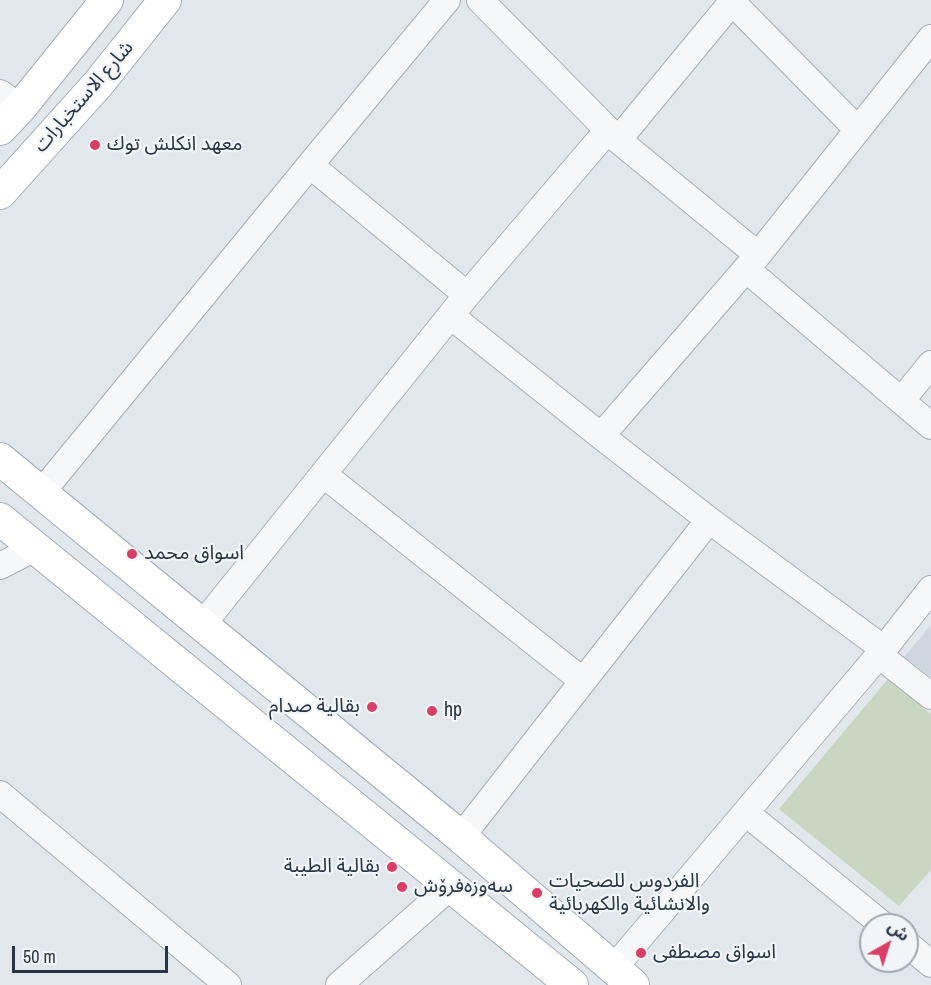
<!DOCTYPE html>
<html>
<head>
<meta charset="utf-8">
<style>
  body { margin:0 }
  #map { position:relative; width:931px; height:985px; overflow:hidden; background:#e2e7eb; font-family:"Archivo Narrow","Noto Sans Arabic",sans-serif }
  canvas { display:block }
  .north { position:absolute; left:859px; top:913px; width:60px; height:60px; box-sizing:border-box; background:#f2f5f8; border:2px solid #a1a9b0; border-radius:50%; rotate:39deg; font-size:16px; font-weight:700; line-height:24px; text-align:center; color:#283645 }
  .north::after { content:''; display:block; margin:auto; width:21px; height:27px; background:#da3d66; clip-path:polygon(50% 0,100% 100%,50% 72%,0 100%) }
  .scale { position:absolute; left:12px; top:946px; width:156px; height:27px; box-sizing:border-box; border:3px solid #283645; border-top:0; padding-left:8px; font-size:18px; line-height:21px; white-space:nowrap; color:#283645; -webkit-text-stroke:4px #f2f5f8; paint-order:stroke }
</style>
</head>
<body>
<div id="map">
<canvas width="931" height="985"></canvas>
<div class="north">ش</div>
<div class="scale">50 m</div>
</div>
<script>
const context = document.querySelector('canvas').getContext('2d');
context.lineJoin = 'round';
function fill(path, color) {
  context.fillStyle = color;
  context.fill(path, 'evenodd');
}
function strokePath(path, color, width, dash) {
  context.strokeStyle = color;
  context.lineWidth = width;
  context.lineCap = dash ? 'butt' : 'round';
  context.setLineDash(dash || []);
  context.stroke(path);
}
function drawText(font, color, halo, rows, align = 'center') {
  context.font = font + ' "Archivo Narrow","Noto Sans Arabic",sans-serif';
  context.lineWidth = 4.5;
  context.setLineDash([]);
  context.textBaseline = 'middle';
  context.strokeStyle = halo;
  context.fillStyle = color;
  for (const [text, x, y, turn = 0] of rows) {
    context.save();
    context.translate(x, y);
    context.rotate((+turn || 0) * Math.PI / 180);
    context.textAlign = isNaN(turn) ? turn : align;
    if (halo) context.strokeText(text, 0, 0);
    context.fillText(text, 0, 0);
    context.restore();
  }
}
fill(new Path2D(`
  M931 625V677L904 657Z`), '#d0d6de');
fill(new Path2D(`
  M888 679 931 714V870L899 906 779 809Z`), '#c9d6c2');
const minor = new Path2D(`
  M480 0 618 140 758 255
  M730 0 857 129
  M0 93 20 108
  M618 140 732 2
  M310 165 467 295
  M746 269 931 426
  M451 316 601 436 709 520 884 649
  M901 401 931 364
  M601 436 758 255 931 38
  M323 474 583 681
  M41 493 310 165 447 0
  M0 566 35 548
  M202 625 467 295 608 130
  M879 655 931 696
  M0 794 228 985
  M746 813 883 925
  M461 837 709 520
  M907 944 931 964
  M613 969 879 655 931 589
  M339 985 451 886`);
const major = new Path2D(`
  M0 129 20 108 107 0
  M0 193 98 84 165 0
  M0 459 461 837 633 985
  M0 519 572 985`);
strokePath(minor, '#a6aeb6', 28);
strokePath(major, '#a0acb8', 34);
strokePath(minor, '#f5f7f9', 26);
strokePath(major, '#fff', 32);
for (const [x, y, r, color] of [
  [95,145,6,"#da3d66"],
  [132,554,6,"#da3d66"],
  [372,707,6,"#da3d66"],
  [432,711,6,"#da3d66"],
  [392,867,6,"#da3d66"],
  [402,887,6,"#da3d66"],
  [537,893,6,"#da3d66"],
  [641,953,6,"#da3d66"]
]) {
  const dot = new Path2D();
  dot.arc(x, y, r, 0, 2 * Math.PI);
  context.fillStyle = color;
  context.fill(dot);
  strokePath(dot, '#f2f5f8', 2);
}
drawText('20px', '#283645', '#f2f5f8', [
  ["شارع الاستخبارات",84,97,-49]
]);
drawText('20px', '#283645', '#f2f5f8', [
  ["معهد انكلش توك",107,145],
  ["اسواق محمد",144,554],
  ["بقالية صدام",360,707,"right"],
  ["hp",444,711],
  ["بقالية الطيبة",380,867,"right"],
  ["الفردوس للصحيات",549,882],
  ["والانشائية والكهربائية",549,905],
  ["سەوزەفرۆش",414,887],
  ["اسواق مصطفى",653,953]
], 'left');
</script>
</body>
</html>
